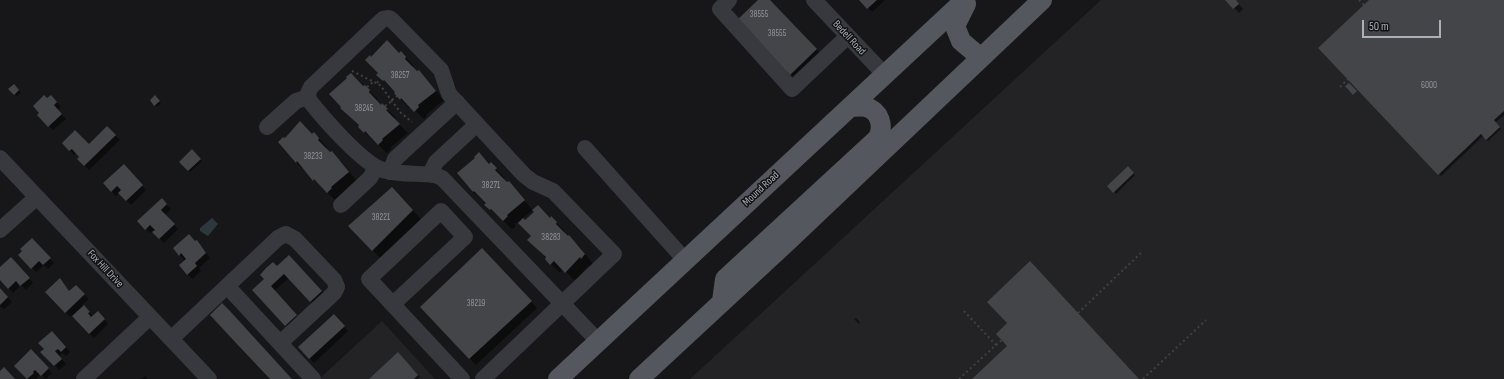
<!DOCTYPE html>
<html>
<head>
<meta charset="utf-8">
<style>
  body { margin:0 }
  #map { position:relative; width:1504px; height:379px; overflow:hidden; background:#171719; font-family:"Sofia Sans Condensed",sans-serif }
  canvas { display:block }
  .scale { position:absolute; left:1362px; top:20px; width:79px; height:18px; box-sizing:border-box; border:2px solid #a9b0b8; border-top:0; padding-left:5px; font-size:12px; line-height:14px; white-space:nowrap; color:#a9b0b8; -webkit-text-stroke:3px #121214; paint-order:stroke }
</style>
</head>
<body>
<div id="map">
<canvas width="1504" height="379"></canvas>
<div class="scale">50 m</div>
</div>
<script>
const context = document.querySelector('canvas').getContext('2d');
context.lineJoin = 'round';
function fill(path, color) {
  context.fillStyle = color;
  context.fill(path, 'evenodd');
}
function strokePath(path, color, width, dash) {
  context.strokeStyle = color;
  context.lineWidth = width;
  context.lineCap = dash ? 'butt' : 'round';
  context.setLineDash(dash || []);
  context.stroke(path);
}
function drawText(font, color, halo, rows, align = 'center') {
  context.font = font + ' "Sofia Sans Condensed",sans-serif';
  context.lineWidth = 3;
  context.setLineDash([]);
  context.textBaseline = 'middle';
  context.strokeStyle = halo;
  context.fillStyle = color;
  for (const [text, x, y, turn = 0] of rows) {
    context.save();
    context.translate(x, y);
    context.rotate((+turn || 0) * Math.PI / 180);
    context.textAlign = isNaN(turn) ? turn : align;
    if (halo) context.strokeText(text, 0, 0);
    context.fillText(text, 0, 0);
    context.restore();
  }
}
fill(new Path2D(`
  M1101 0H1504V379H690Z
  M382 321 435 379H319Z`), '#232326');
fill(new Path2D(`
  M212 218 218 224 208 236 200 231V228Z`), '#2d383d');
fill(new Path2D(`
  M760 0H769L819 52 793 76 739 20Z
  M861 0H883L884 1 872 12Z
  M1227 0H1235L1243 9 1239 13Z
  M1370 0H1504V115L1495 123 1501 129 1488 141 1483 136 1441 176 1319 48Z
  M401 53 414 66 413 68 427 80 444 100 426 115 427 116 424 119 410 106 409 108 395 93 397 92 393 88 392 89 378 75 379 73 371 58Z
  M14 85 21 93 17 96 10 89Z
  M365 86 378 100 376 101 391 113 396 118 394 119 408 133 390 148 391 149 387 153 359 127Z
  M155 97 161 103 157 107 151 100Z
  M47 100 55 101 61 107 58 110 66 119 53 130 38 115Z
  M107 128 120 140 89 170 78 159 81 157 76 152 74 155 63 143 89 145Z
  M314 134 327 147 326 149 340 161 357 181 339 196 340 197 336 201 296 162 285 139Z
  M192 150 202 161 190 172 180 162Z
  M479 153 505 178 503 179 522 196 521 197 533 210 515 224 516 226 512 229 491 210 486 205 487 203 473 192 458 173 477 158Z
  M124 166 146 190 131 205 119 193 116 196 104 184Z
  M1128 167 1135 175 1116 194 1108 186Z
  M400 197 421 219 381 259 350 226Z
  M162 200 171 209 165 215 178 229 164 243 153 231 150 233 139 221Z
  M551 217 565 232 564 233 578 245 593 264 590 267 589 265 575 281 563 269 560 273 546 259 525 222Z
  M197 241 210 258 199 268 201 271 192 279 180 265 185 261 174 248Z
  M36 244 54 263 48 269 44 265 36 272 20 255Z
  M489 256 537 308 476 365 421 307Z
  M293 261 326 296 315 306 289 278 274 291 300 320 290 329 253 290Z
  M15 262 33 283 26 290 21 285 13 293 0 279V268Z
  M64 284 70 292 76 286 89 299 82 305 93 316 98 312 108 324 94 338 72 315 70 317 47 292Z
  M0 289 12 302 4 309 0 306Z
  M334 316 348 331 314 363 300 347Z
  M856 318 860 322 859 324 854 319Z
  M51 332 70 352 66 356 63 353 59 356 66 364 59 370 42 352 45 349Z
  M31 351 52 373 46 379 40 374 36 379H28L15 366Z
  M398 354 420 377 417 379H371Z
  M145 376 148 379H141Z`), '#0007');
fill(new Path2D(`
  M758 0H770L817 49 790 75 737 20Z
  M859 0H877L867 9Z
  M1225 0H1236L1239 4 1233 9Z
  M1369 0H1504V111L1494 120 1500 127 1486 140 1481 134 1438 175 1318 48Z
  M387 40 399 53 401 51 406 57 405 59 417 71 419 70 436 91 418 105 419 107 414 112 401 98 400 100 394 93 395 92 384 80 383 81 376 75 378 73 365 60 370 55 371 57Z
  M351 73 363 86 365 85 370 90 369 92 381 105 382 103 388 109 386 110 400 124 382 139 383 140 378 145 365 131 364 133 358 127 359 125 340 108 341 107 329 94 347 78 346 77Z
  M1349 83 1357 91 1353 95 1345 86Z
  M14 84 19 90 14 95 8 89Z
  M44 95 47 98 51 95 57 102 54 105 62 114 48 127 37 115 39 113 33 106Z
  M155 95 160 101 154 106 150 100Z
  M300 121 312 134 314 132 319 138 318 140 330 152 332 151 349 172 331 187 332 188 327 193 314 179 313 181 297 161 296 163 278 142 283 137 285 138Z
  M107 126 116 135 84 166 77 159 79 157 72 149 69 151 62 143 75 130 89 144Z
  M192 149 201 159 188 171 179 162Z
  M479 152 489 164 491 162 497 168 495 170 507 182 509 181 525 200 507 215 508 216 503 221 491 209 490 210 484 205 486 203 474 191 473 192 457 173 475 158 474 157Z
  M124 164 143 185 126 201 118 193 121 190 117 186 111 192 103 183Z
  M1128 166 1134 173 1113 193 1107 186Z
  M392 187 413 210 372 251 348 226Z
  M162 198 167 204 161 210 175 224 159 239 152 232 155 230 150 225 145 230 137 221Z
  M538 205 550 218 551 216 557 222 556 224 568 236 569 235 585 254 581 259 580 257 565 273 554 261 550 265 545 259 546 257 527 240 531 236 518 223 523 218 525 220 534 212 532 210Z
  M189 234 195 241 197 240 206 253 195 263 197 266 187 275 179 265 186 259 181 253 179 256 173 248Z
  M32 238 51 258 43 265 39 261 31 269 18 255 22 251 20 249Z
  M482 248 532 301 469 359 420 307Z
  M289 255 322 291 310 302 284 274 271 286 297 315 285 326 252 290 264 279 260 275 266 268 273 262 277 266Z
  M11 257 30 278 20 286 16 281 8 289 0 280V267Z
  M1030 261 1078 313 1139 379H972L1007 346 996 334 1007 323 987 302Z
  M60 278 69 291 76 285 85 294 65 313 45 292Z
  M0 288 8 297 0 305Z
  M222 303 229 310 292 379H270L236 343 210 315Z
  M84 305 90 312 88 313 91 317 98 311 105 319 89 334 72 316Z
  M334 314 345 326 309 359 298 347Z
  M52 331 66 347 61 352 58 349 55 351 62 359 54 366 40 352 44 349 38 343Z
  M31 349 49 368 41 376 35 370 33 372 34 373 27 379 14 366Z
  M398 352 418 375 414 379H369Z
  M4 367 15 379H0V371Z`), '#434549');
strokePath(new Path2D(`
  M1359 0 1364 5
  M352 71 380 85 401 113 412 122
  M377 83 380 79
  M367 87 373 82
  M1340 87 1348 79
  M392 100 397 96
  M385 106 392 101
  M1078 313 1142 252
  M996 345 1002 340
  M959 379 996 345 962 309
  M1143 379 1206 320`), '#3e4145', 2, [2, 3]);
strokePath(new Path2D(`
  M729 0 720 9 792 89 848 36
  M814 0 885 75
  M267 127 296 101 308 97
  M585 148 685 260
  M0 158 209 379
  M390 172 395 159 457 102
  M432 175V170L436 162 477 124
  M341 205 370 178 376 167
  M0 230 37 197
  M227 286 313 379
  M393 304 465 237 441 211 369 279 462 379
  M171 339 278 238 286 234 295 239 334 280 337 287 334 293 280 343
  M84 379 150 317
  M483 379 614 254 553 191 533 182 524 175 449 94 441 70 393 21 389 18 383 19 311 87 308 93 309 100C323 118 363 164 383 170 399 175 418 173 435 175L442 178C494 233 546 287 598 341`), '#38393e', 16);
strokePath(new Path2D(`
  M966 4 955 26 961 41 981 58
  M722 301 725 279 878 138C884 126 880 111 866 107 861 106 855 107 850 107
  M558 379 965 0
  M639 379 788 241 1042 0`), '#54575d', 20);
drawText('9px', '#90959c', null, [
  ["38555",759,15],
  ["38555",777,34],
  ["38257",400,76],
  ["6000",1429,86],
  ["38245",364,109],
  ["38233",313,157],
  ["38271",491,186],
  ["38221",381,218],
  ["38283",551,238],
  ["38219",476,304]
]);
drawText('11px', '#a9b0b8', '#121214', [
  ["Bedell Road",849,38,47],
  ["Mound Road",761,189,-43],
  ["Fox Hill Drive",105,269,47]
]);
</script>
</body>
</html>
